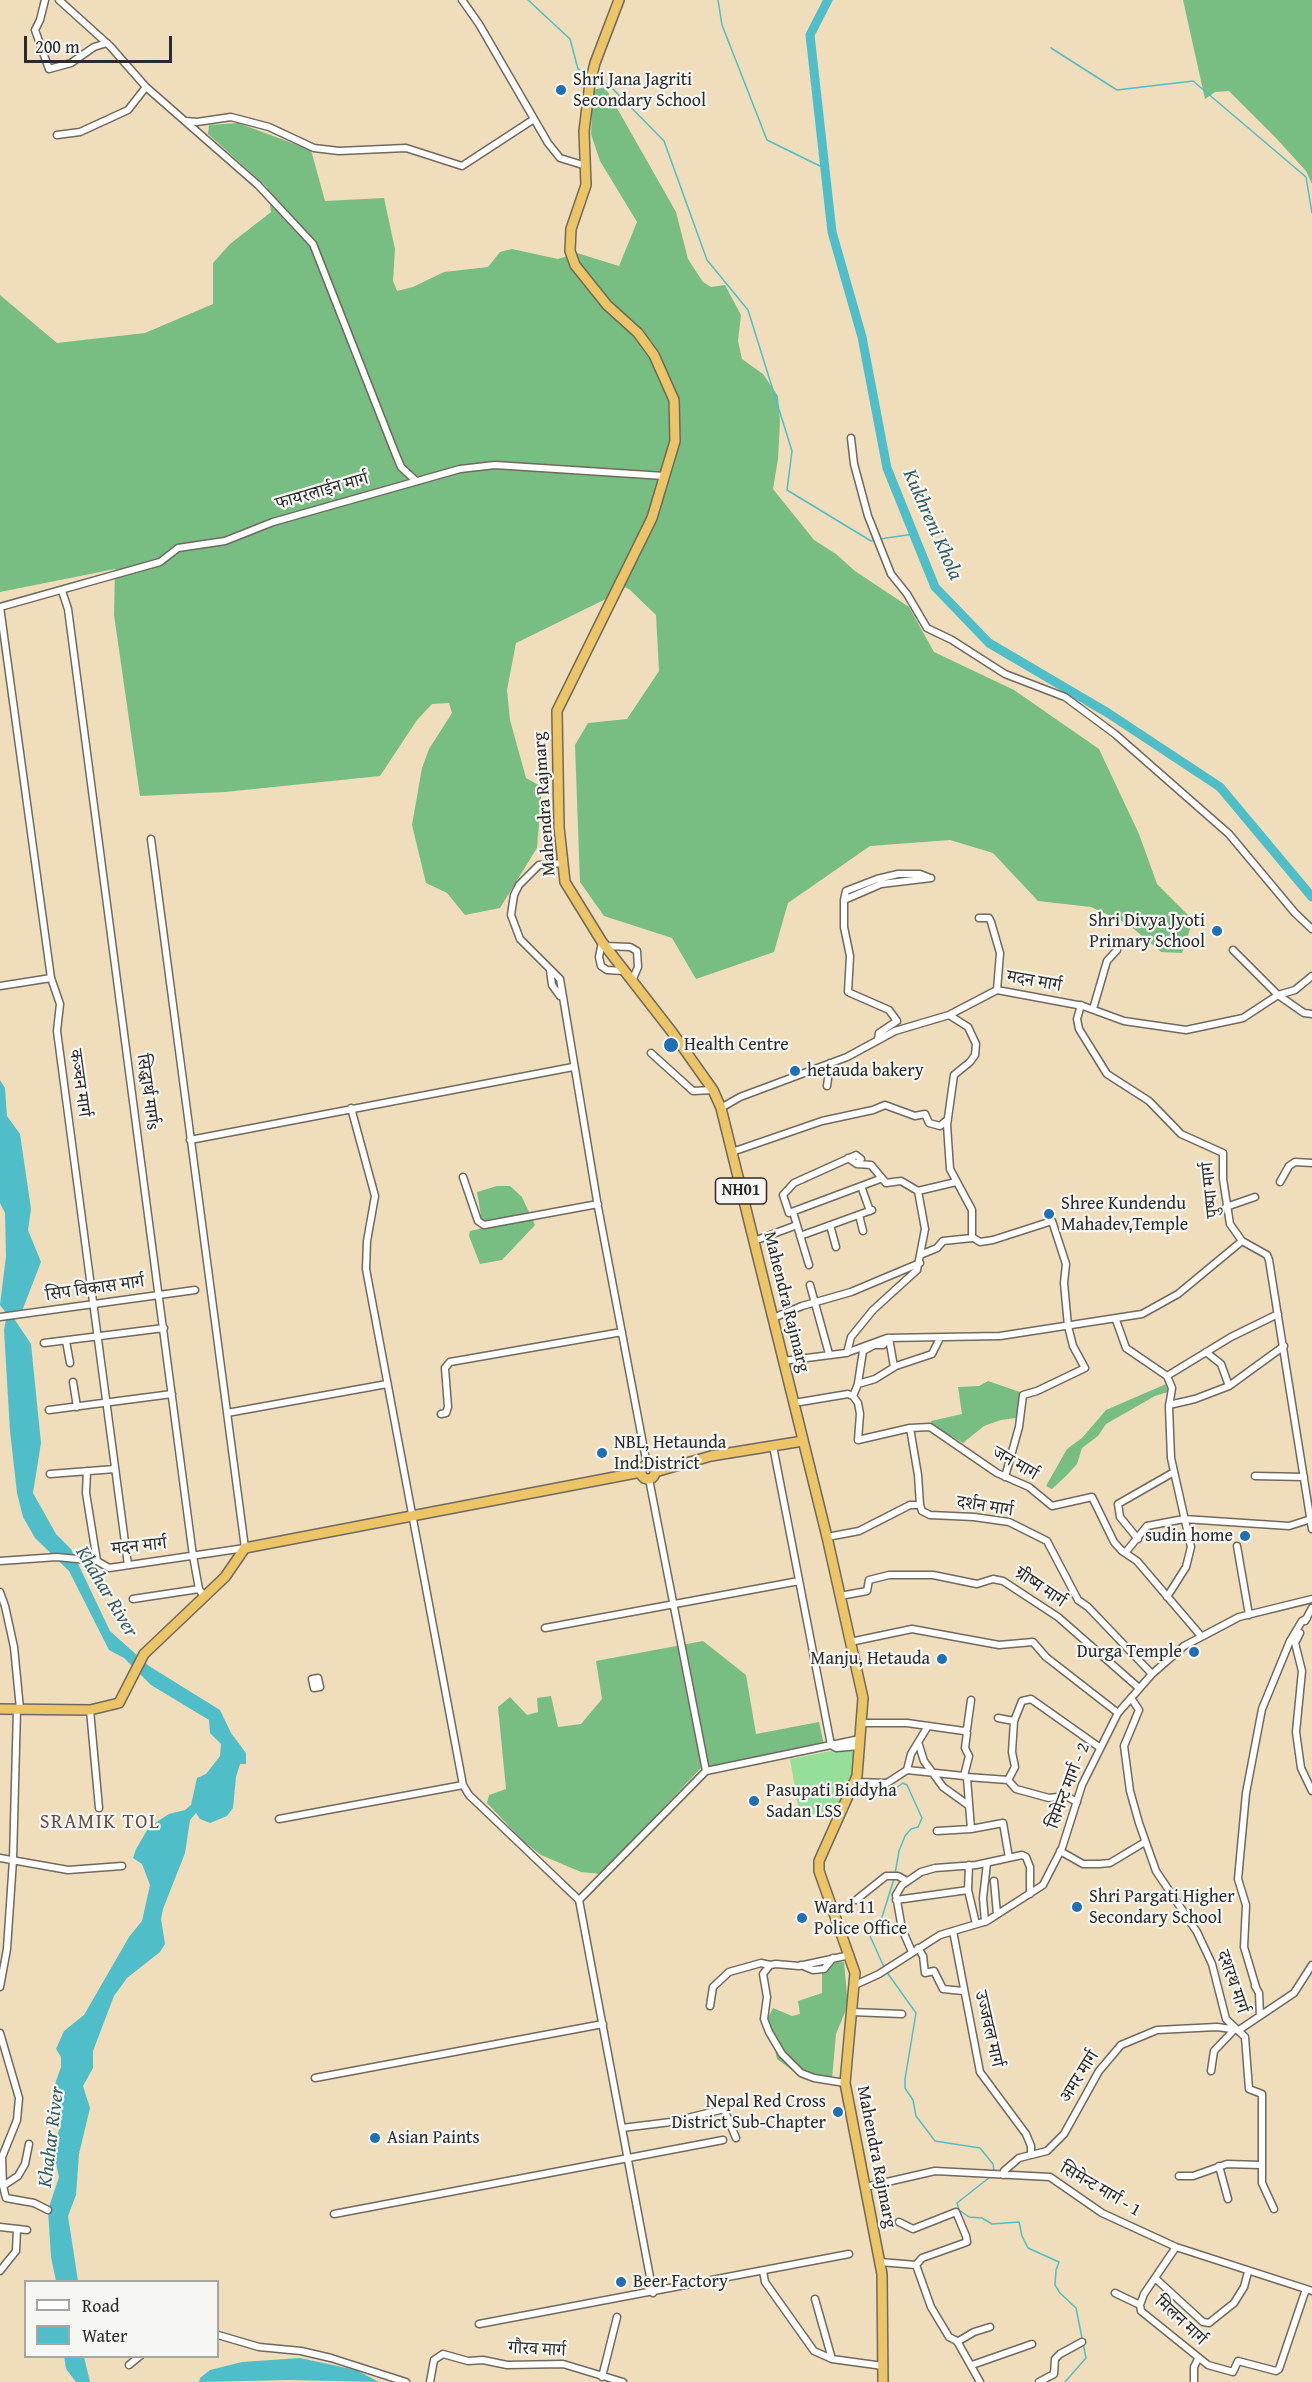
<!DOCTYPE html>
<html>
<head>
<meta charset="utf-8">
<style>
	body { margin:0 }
	#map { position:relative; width:1312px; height:2382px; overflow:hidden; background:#efddbc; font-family:"Gentium Book Plus",serif }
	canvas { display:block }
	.legend { position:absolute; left:24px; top:2280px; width:195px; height:78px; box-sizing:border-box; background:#f6f6f2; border:2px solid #a5a5a2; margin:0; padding:8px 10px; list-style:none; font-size:18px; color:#2b2b2b }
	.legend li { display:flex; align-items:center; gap:12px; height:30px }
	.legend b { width:30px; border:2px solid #a5a5a2 }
	.scale { position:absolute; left:24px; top:36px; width:148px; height:27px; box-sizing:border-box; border:3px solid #2b2b2b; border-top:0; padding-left:8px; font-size:18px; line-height:21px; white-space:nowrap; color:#2b2b2b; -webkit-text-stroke:4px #f6f6f2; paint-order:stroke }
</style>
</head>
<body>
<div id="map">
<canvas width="1312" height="2382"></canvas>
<ul class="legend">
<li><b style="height:8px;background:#fff"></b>Road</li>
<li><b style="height:16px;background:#50bec8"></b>Water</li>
</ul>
<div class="scale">200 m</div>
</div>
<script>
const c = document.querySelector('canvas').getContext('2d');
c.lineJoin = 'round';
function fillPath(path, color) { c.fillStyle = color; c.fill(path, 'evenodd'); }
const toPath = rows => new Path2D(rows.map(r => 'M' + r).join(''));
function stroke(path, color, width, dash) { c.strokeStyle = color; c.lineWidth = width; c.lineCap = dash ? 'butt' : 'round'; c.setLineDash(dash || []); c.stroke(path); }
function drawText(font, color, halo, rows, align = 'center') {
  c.font = font + ' "Gentium Book Plus","Noto Serif Devanagari",serif'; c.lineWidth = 4.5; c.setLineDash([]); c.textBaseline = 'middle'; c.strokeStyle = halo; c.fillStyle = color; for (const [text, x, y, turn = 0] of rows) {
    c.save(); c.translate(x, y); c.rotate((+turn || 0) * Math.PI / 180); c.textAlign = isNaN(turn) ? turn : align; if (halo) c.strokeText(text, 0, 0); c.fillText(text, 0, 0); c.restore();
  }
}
fillPath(toPath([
	[856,1746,852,1776,836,1810,800,1817,790,1759]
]), '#96df9b');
fillPath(toPath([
	[1183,0,1312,0,1312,184,1306,171,1275,137,1229,91,1215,92,1205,99],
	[605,87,676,212,688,259,703,282,711,287,725,285,741,315,738,341,742,359,763,374,778,396,780,421,778,459,773,489,814,540,836,554,855,571,909,607,934,652,1014,690,1099,749,1139,834,1157,884,1193,920,1182,953,1161,952,1128,924,1091,907,1038,901,993,853,950,840,870,846,788,903,774,952,696,979,672,938,604,916,580,882,575,745,588,723,627,719,659,671,656,615,629,589,615,584,606,599,516,643,507,690,510,720,526,778,542,787,537,848,500,908,465,915,447,893,426,883,412,825,422,768,429,749,452,713,449,703,432,704,417,720,380,776,225,792,140,796,114,615,115,569,0,592,0,295,57,343,145,333,213,304,213,263,230,244,271,212,267,187,208,134,209,125,238,123,311,150,325,201,384,198,395,249,393,281,397,291,413,287,444,272,488,267,500,252,512,249,558,259,577,253,619,266,637,222,600,161,591,134,593,90],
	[497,1186,510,1186,522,1197,535,1225,502,1260,480,1264,469,1236,470,1231,483,1228,477,1192],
	[988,1381,1020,1392,1016,1418,1001,1420,984,1426,963,1443,932,1425,931,1421,962,1414,958,1387,979,1386],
	[1166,1384,1168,1392,1155,1396,1106,1424,1098,1436,1082,1448,1077,1464,1066,1476,1052,1489,1046,1486,1067,1449,1082,1438,1106,1410],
	[703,1641,746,1675,756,1734,819,1722,824,1745,701,1768,601,1874,581,1872,541,1855,523,1841,487,1803,489,1795,506,1789,498,1707,510,1697,527,1715,538,1712,537,1698,551,1696,558,1727,581,1724,602,1699,596,1661],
	[844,1962,848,2005,836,2034,832,2079,792,2070,777,2059,768,2018,773,2008,792,2016,800,2014,798,2001,822,1993,822,1968,829,1963]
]), '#78be83');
fillPath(toPath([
	[0,1080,5,1088,7,1116,20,1134,31,1209,28,1230,41,1262,22,1311,14,1314,15,1320,31,1344,41,1443,33,1493,56,1534,71,1549,110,1631,149,1666,220,1710,231,1733,246,1753,246,1764,240,1764,236,1777,233,1808,227,1816,210,1823,200,1819,196,1813,190,1820,185,1853,163,1909,161,1919,165,1944,160,1952,127,1978,114,1996,93,2051,93,2068,83,2086,90,2108,79,2154,76,2195,68,2216,78,2281,56,2281,51,2257,48,2210,59,2177,53,2149,59,2130,53,2117,54,2087,61,2067,61,2057,56,2049,64,2031,84,2015,129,1937,142,1921,150,1885,142,1864,133,1858,136,1849,149,1827,169,1814,185,1810,191,1805,197,1778,206,1774,220,1756,221,1744,210,1733,209,1720,151,1685,124,1658,109,1650,69,1571,35,1538,23,1517,17,1493,10,1431,4,1330,7,1314,0,1305,6,1256,5,1213,0,1203],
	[64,2356,84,2357,90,2382,76,2382,66,2369],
	[300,2358,356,2370,379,2382,290,2380,199,2382,200,2378,210,2370,242,2362]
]), '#50bec8');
stroke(toPath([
	[528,0,570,39,578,69,589,74],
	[718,0,722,25,767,140,824,168],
	[1051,48,1117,90,1193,81,1306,177,1312,213],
	[596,78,611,87,664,141,707,260,748,310,792,451,787,490,871,541,876,540],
	[880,539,914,534],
	[895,1874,899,1851,905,1836,911,1829,918,1827,922,1818,907,1785,903,1783,896,1788],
	[884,1967,870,1936,882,1917,894,1879],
	[886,1971,916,2013,905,2079,905,2088,913,2100,916,2116,935,2141,980,2148,993,2164,994,2171],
	[990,2177,957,2203,959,2210,969,2217,982,2218,992,2224,1019,2222,1022,2236,1028,2248,1059,2262,1056,2270,1055,2285,1060,2293,1076,2308,1086,2358,1065,2382]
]), '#50bec8', 1.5);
stroke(toPath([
	[828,0,810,35,832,232,862,337,887,468,935,587,989,643,1108,713,1220,787,1312,897]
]), '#50bec8', 9);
const minor = toPath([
	[45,0,40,20,35,30,49,69,71,63,94,47,107,43],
	[59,0,110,46,146,87,258,185,313,244,394,450,401,467,416,481],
	[462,0,479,24,548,143,560,158,586,166],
	[186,121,197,122,231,117,269,127,314,148,339,151,406,148,462,166,534,119],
	[57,135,80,132,128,110,146,87],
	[851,438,854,464,868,516,891,574,907,594,927,628,952,640,1005,674,1065,697,1115,734,1229,834,1295,913,1312,929],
	[62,591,68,609,193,1556,199,1589,203,1595],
	[0,607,51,978,60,1004,57,1031,128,1565],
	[0,607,160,562,178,548,225,541,273,522,460,469,495,465,664,476],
	[563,863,539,865,519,885,514,895,511,915,520,939,560,979,598,1207,647,1465],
	[844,900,846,891,877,879,898,874,920,874,930,878],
	[979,918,989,918,991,922,1000,953,997,990],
	[602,942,599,957,601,966,607,970,624,971],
	[605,946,630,947,637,951,638,967,632,981],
	[1233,950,1278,995,1304,1013,1312,1014],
	[550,970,552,985,560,996],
	[0,986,51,978],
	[1081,1005,1077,1019,1079,1029,1107,1074,1149,1101,1181,1134,1223,1153,1223,1179,1230,1224,1242,1241,1267,1255,1269,1260,1312,1529],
	[1093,1009,1107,961,1117,950],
	[949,1015,968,1027,976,1044,975,1055,970,1062,954,1075,947,1125,950,1169,972,1210,972,1237,980,1242,993,1240,1052,1221,1066,1264,1064,1283,1068,1326,1073,1346,1085,1368,1037,1391,1023,1395,1019,1427,1005,1477],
	[878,1039,879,1033,897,1021,889,1010,848,992,850,956,844,927,844,900,881,884,931,878],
	[651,1053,693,1091,713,1090],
	[827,1086,830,1063],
	[351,1108,375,1196,367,1241,366,1269,463,1785,469,1795,579,1900],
	[721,1108,740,1097,847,1057,895,1031,949,1015,997,990,1083,1006,1124,1021,1186,1030,1243,1018,1278,995,1295,990,1312,976],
	[190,1140,573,1067],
	[732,1152,822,1121,873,1110,885,1105,915,1116,925,1114,929,1123,940,1126,947,1120],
	[848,1158,857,1164,871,1165,886,1183,901,1181,918,1191,956,1182],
	[857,1164,861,1159,856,1155,794,1183,783,1195,789,1213,880,1179],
	[463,1177,478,1221,484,1225,598,1204],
	[1280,1182,1289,1166,1295,1162,1312,1163],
	[861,1186,870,1211],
	[918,1191,925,1229,920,1255],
	[1226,1207,1255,1197],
	[793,1212,809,1265],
	[859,1215,863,1231],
	[830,1225,836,1247],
	[800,1236,872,1210],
	[754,1241,797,1225],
	[810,1285,829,1354],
	[0,1317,195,1290],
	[773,1318,802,1306,851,1292,920,1263],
	[1116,1320,1126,1348,1167,1376,1172,1388,1169,1407,1171,1458,1191,1547,1186,1567,1167,1597],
	[889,1338,894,1367],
	[66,1341,70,1363],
	[44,1343,164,1328],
	[1206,1352,1221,1364,1229,1386],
	[847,1353,851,1337,873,1310,917,1270,920,1255,937,1248,943,1241,972,1238],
	[783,1361,846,1353,887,1338,1000,1336,1142,1314,1178,1294,1242,1241],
	[1167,1376,1231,1337,1278,1314],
	[73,1382,77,1407],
	[858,1383,863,1351,874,1345,883,1345,889,1338],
	[853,1396,858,1384,875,1379,896,1366,932,1354,940,1338],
	[794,1403,848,1394,853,1396,858,1403,860,1414,858,1440,910,1428,930,1427,997,1473,1029,1487,1052,1506,1092,1497,1114,1542,1122,1551,1137,1561,1201,1636],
	[1169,1405,1195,1399,1229,1386,1284,1346],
	[49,1410,172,1394],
	[227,1413,387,1384],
	[441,1414,446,1413,448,1407,445,1368,450,1362,622,1332],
	[910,1428,918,1475,920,1505],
	[87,1471,86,1493,97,1561],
	[50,1474,115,1469],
	[1255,1476,1304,1477],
	[649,1479,706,1771],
	[827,1537,859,1531,910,1505,920,1505,922,1511,930,1515,974,1517,1009,1522,1047,1541,1078,1600,1088,1607,1152,1674],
	[1138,1539,1120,1517,1118,1504,1174,1472],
	[1237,1546,1249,1615],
	[1125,1553,1147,1526,1184,1519,1289,1526,1311,1519],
	[0,1561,57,1557,97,1561,109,1568,245,1548,151,839],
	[0,1592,5,1606,14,1647,20,1709],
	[840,1596,867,1591,869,1580,889,1575,933,1575,977,1584,993,1579,1003,1581,1058,1617,1139,1688],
	[133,1599,199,1589],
	[1305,1621,1312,1608],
	[545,1628,799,1581],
	[1300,1633,1295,1643,1302,1671,1296,1732,1301,1768,1312,1791],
	[850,1642,912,1629,999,1645,1033,1642,1046,1657,1118,1713],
	[318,1678,320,1687,314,1688,312,1679,318,1678],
	[1131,1698,1139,1710,1124,1746,1130,1791,1139,1823,1156,1871,1197,1932,1212,1964,1226,2019,1245,2037,1249,2089,1262,2094,1262,2183,1274,2209],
	[90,1710,99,1808],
	[998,1718,1014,1721,1022,1701,1031,1699,1099,1747],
	[861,1723,907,1723,964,1731,967,1729,971,1700],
	[964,1731,967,1733,965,1748,969,1756,964,1776],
	[919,1745,924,1761,943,1787,968,1805],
	[860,1746,836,1748,831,1745,860,1739],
	[907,1770,911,1754,928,1726],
	[967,1777,1008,1780,1016,1789,1049,1798,1066,1796,1077,1802],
	[1008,1780,1015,1767,1012,1752,1014,1721],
	[854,1782,887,1783,907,1770,964,1776,967,1778,971,1829],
	[279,1819,463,1785],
	[937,1831,971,1829,1003,1823,1009,1858],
	[1060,1851,1083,1864,1099,1864,1110,1863,1145,1842],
	[0,1858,68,1870,122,1866],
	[994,1881,997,1914],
	[968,1890,976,1924],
	[856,1900,886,1876,898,1876,907,1881],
	[896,1900,968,1890,969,1865],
	[985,1922,983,1898,987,1863],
	[953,1931,980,2072,1026,2134,1031,2146,1031,2154],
	[918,1948,923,1956,925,1973,934,1971,943,1989,963,1991],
	[912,1952,902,1929,896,1895,902,1885,921,1872,935,1868,976,1865,1022,1855,1026,1857,1030,1867,1030,1894],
	[801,1965,813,1970,824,1969,833,1958],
	[855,1985,879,1974,940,1935,987,1921,1043,1885,1062,1848,1082,1785,1118,1713,1152,1674,1184,1646,1239,1617,1312,1599],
	[1255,1986,1259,1993,1260,2016],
	[0,1987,7,1949,13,1860,17,1709],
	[1256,1987,1244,1947,1246,1905,1238,1879,1246,1793,1262,1709,1290,1641,1302,1621,1307,1618],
	[710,2006,713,1987,729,1972,761,1963,770,1965],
	[852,2012,902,2014],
	[0,2033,19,2098,17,2120,2,2157,3,2186,6,2198,34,2203,48,2210],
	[1211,2071,1214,2051,1234,2030],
	[315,2078,603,2024],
	[845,2083,814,2078,801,2073,782,2054,769,2032,764,2019,767,1997,763,1974,770,1965,776,1964,799,1966,850,1955],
	[622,2128,671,2122,724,2109,736,2138],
	[1219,2166,1228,2199],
	[1003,2175,1004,2171,1019,2158,1047,2151,1064,2134,1099,2071,1121,2045,1157,2030,1217,2027,1239,2030,1294,1993,1312,1965],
	[1179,2176,1193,2176,1227,2164,1260,2165],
	[3,2186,18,2176,25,2164,29,2144],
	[865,2187,935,2171,1050,2177,1102,2213,1176,2247,1312,2291],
	[334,2214,723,2140],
	[899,2222,913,2229,956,2212,966,2236,967,2242,922,2258,916,2265],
	[0,2227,27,2230],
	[1176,2247,1144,2294,1140,2305,1141,2311,1208,2365,1233,2372,1238,2361,1276,2371,1279,2369,1306,2289],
	[880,2262,916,2265,931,2307,949,2337,957,2341,980,2382],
	[0,2271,16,2251,17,2229],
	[763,2271,765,2282,814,2351,832,2359,883,2366],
	[1155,2278,1203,2322,1209,2323,1234,2303,1244,2287,1248,2272],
	[653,2293,579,1900,706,1771,831,1745,773,1446],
	[1115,2293,1140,2305],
	[815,2299,832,2359],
	[479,2324,849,2254],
	[218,2335,259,2347,301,2351,331,2358,406,2382],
	[957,2342,974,2332,990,2327],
	[129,2365,140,2356],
	[972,2365,1032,2344],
	[602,2377,617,2317],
	[430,2382,434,2360,443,2354,468,2361,483,2360,507,2365,563,2364,623,2382],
	[1039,2382,1054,2374,1055,2359,1060,2354,1082,2342],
	[1194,2382,1194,2367,1198,2359]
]);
const highway = toPath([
	[619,0,595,63,590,83,584,131,586,185,571,229,570,251,575,265,607,305,638,333,654,355,674,400,675,441,652,518,557,711,559,827,565,882,602,942,672,1032,713,1090,721,1108,827,1537,863,1698,857,1776,819,1861,819,1871,855,1973,845,2083,882,2274,883,2382],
	'641 1472a7 7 0 1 1 14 0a7 7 0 1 1-14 0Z',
	[655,1472,711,1456,803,1441],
	[0,1709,90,1710,119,1703,144,1654,225,1577,245,1548,641,1472]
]);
stroke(minor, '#70695e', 9);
stroke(highway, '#70695e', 12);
stroke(minor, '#fff', 6);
stroke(highway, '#ecc569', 9);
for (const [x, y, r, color] of [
	[561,90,6,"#1f6fb2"],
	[1217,931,6,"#1f6fb2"],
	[671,1045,8,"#1f6fb2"],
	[795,1071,6,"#1f6fb2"],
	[1049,1214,6,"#1f6fb2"],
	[602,1453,6,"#1f6fb2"],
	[1245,1536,6,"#1f6fb2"],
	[1194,1652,6,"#1f6fb2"],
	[942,1659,6,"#1f6fb2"],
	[754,1801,6,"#1f6fb2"],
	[1077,1907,6,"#1f6fb2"],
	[802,1918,6,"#1f6fb2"],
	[838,2112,6,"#1f6fb2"],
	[375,2138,6,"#1f6fb2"],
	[621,2282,6,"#1f6fb2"]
]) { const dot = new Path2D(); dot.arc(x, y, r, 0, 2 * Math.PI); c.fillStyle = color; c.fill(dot); stroke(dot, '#f6f6f2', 2); }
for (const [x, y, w] of [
	[741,1191,51]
]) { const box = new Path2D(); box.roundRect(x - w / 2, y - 13, w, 26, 4.5); c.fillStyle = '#f6f6f2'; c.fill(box); stroke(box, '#2b2b2b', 1.5); }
drawText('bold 16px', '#2b2b2b', null, [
	["NH01",741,1191]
]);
drawText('18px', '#2b2b2b', '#f6f6f2', [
	["Shri Jana Jagriti",573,80],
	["Secondary School",573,101],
	["Shri Divya Jyoti",1205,921,"right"],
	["Primary School",1205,942,"right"],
	["Health Centre",684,1045],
	["hetauda bakery",807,1071],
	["Shree Kundendu",1061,1204],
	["Mahadev,Temple",1061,1225],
	["NBL, Hetaunda",614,1443],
	["Ind.District",614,1464],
	["sudin home",1233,1536,"right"],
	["Durga Temple",1182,1652,"right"],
	["Manju, Hetauda",930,1659,"right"],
	["Pasupati Biddyha",766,1791],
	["Sadan LSS",766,1812],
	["Shri Pargati Higher",1089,1897],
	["Secondary School",1089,1918],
	["Ward 11",814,1908],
	["Police Office",814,1929],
	["Nepal Red Cross",826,2102,"right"],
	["District Sub-Chapter",826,2123,"right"],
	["Asian Paints",387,2138],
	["Beer Factory",633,2282]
], 'left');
drawText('18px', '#2b2b2b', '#f6f6f2', [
	["फायरलाईन मार्ग",322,492,-16],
	["Mahendra Rajmarg",545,804,-94],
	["मदन मार्ग",1034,982,10],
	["कञ्चन मार्ग",79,1083,82],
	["सिद्धार्थ मार्गs",147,1092,82],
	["पुष्पा मार्ग",1211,1190,-96],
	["सिप विकास मार्ग",95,1289,-8],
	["Mahendra Rajmarg",786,1302,76],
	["जन मार्ग",1015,1464,30],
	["दर्शन मार्ग",985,1507,9],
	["मदन मार्ग",139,1547,-6],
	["ग्रीष्म मार्ग",1040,1588,34],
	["सिमेन्ट मार्ग - 2",1069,1786,-69],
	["दशरथ मार्ग",1232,1982,71],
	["उज्जवल मार्ग",988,2029,77],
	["अमर मार्ग",1080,2077,-58],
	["Mahendra Rajmarg",876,2157,79],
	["सिमेन्ट मार्ग - 1",1100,2190,30],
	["मिलन मार्ग",1180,2321,43],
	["गौरव मार्ग",537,2350,3]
]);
drawText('italic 20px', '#385e62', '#f6f6f2', [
	["Kukhreni Khola",932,525,66],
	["Khahar River",106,1592,59],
	["Khahar River",52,2137,-83]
]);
c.letterSpacing = '1.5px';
drawText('20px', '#694f49', '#f6f6f2', [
	["SRAMIK TOL",100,1823]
]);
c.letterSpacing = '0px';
</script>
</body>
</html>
